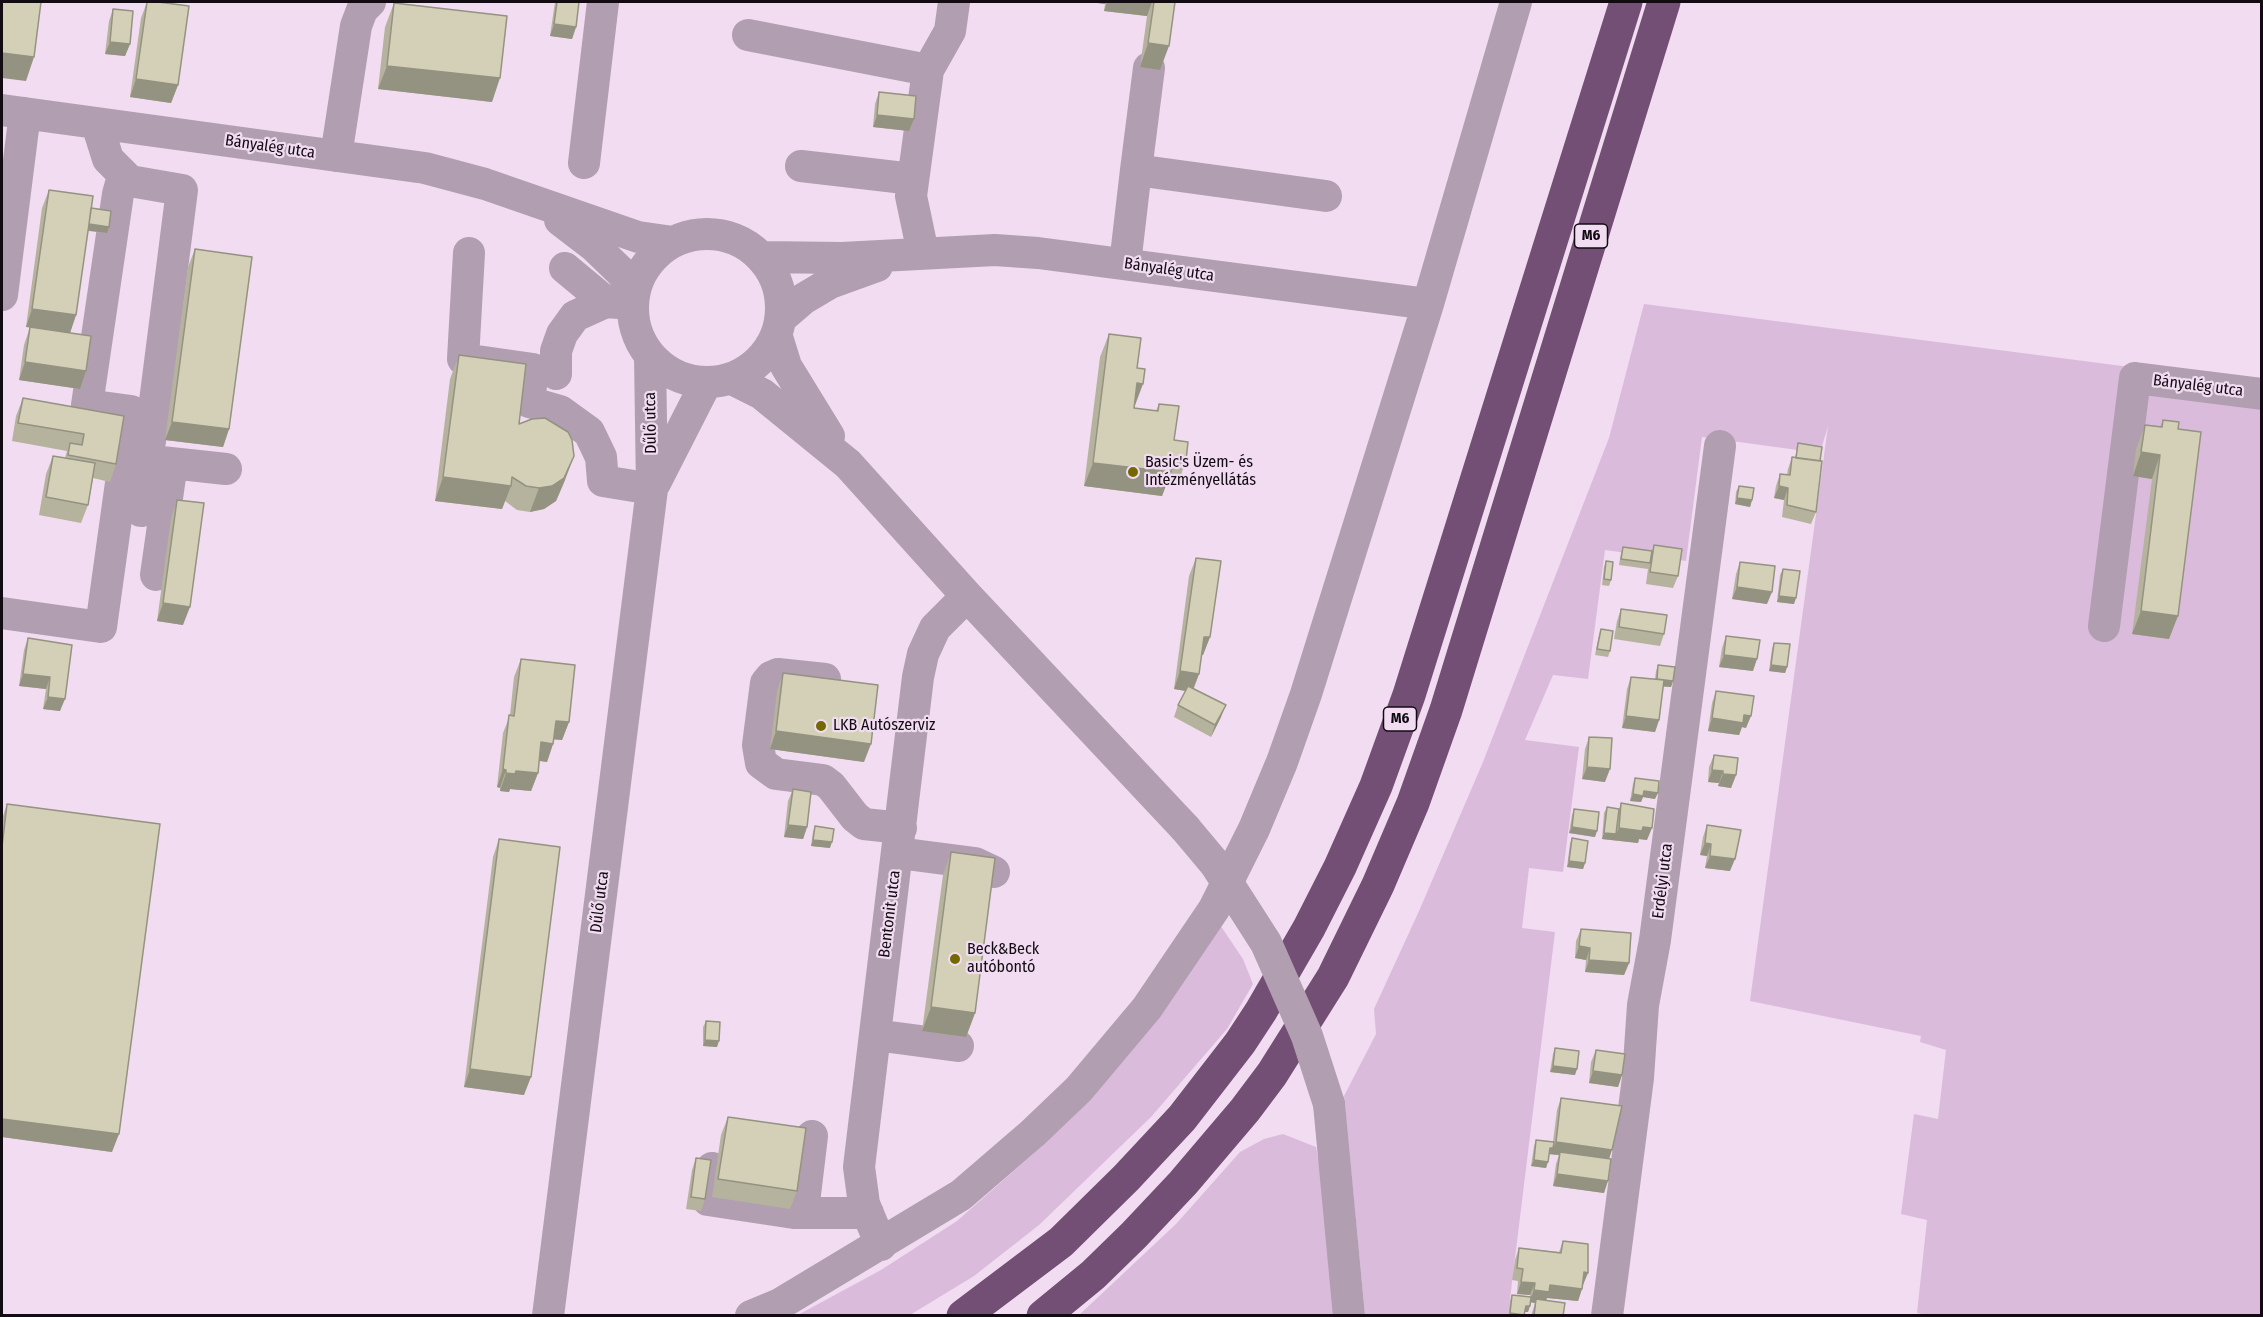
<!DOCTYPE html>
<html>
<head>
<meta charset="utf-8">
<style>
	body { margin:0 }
	#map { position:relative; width:2263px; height:1317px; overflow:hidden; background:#f1dcf1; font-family:"Fira Sans Condensed",sans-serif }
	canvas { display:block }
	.frame { position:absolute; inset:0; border:3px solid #120c12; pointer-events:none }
</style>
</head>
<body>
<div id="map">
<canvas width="2263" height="1317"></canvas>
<div class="frame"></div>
</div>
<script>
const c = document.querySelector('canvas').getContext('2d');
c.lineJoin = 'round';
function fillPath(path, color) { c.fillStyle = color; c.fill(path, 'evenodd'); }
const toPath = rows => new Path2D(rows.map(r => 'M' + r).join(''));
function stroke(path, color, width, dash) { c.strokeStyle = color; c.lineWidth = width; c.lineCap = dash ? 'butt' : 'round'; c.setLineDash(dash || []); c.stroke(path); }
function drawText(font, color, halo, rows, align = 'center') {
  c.font = font + ' "Fira Sans Condensed",sans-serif'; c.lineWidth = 4.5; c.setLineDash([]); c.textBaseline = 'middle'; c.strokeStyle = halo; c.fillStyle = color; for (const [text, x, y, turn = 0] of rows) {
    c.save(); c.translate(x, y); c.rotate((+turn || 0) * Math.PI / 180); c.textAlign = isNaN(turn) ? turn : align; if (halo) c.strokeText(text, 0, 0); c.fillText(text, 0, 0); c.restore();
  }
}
fillPath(toPath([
	[1644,304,2261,384,2261,1315,1931,1316,1917,1313,1927,1220,1901,1214,1914,1114,1938,1119,1946,1050,1920,1042,1921,1036,1750,1001,1828,426,1820,453,1702,437,1686,561,1605,550,1588,679,1553,675,1525,740,1579,747,1563,872,1529,868,1522,928,1555,932,1508,1315,1365,1315,1344,1096,1376,1034,1374,1009,1419,911,1483,762,1609,438],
	[1218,922,1243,959,1253,984,1227,1029,1151,1117,1039,1225,974,1276,910,1315,796,1316,881,1270,957,1221,1042,1146],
	[1283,1134,1316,1147,1326,1203,1337,1315,1078,1316,1176,1224,1240,1152,1264,1139]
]), '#dbbbdb');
stroke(toPath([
	[748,35,928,70],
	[2,110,425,168,485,184,638,237,673,242],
	[97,124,108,159,130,181,182,190,141,511],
	[336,156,356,26,362,10,370,2],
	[584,163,603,2],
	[801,166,913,179],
	[1136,170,1149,68],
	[560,220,594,246,622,273,634,291],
	'633 308a74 74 0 1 1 148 0a74 74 0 1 1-148 0Z',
	[469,253,463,359,533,369,529,402,560,411,589,432,601,457,603,481,652,489],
	[923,253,911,196,928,70,950,31,954,2],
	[762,257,842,258,995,250,1038,253,1428,304],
	[1125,264,1136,170,1326,196],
	[565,268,606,302],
	[2,295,25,113],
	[782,317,803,299,830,283,877,266],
	[777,337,786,366,829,436],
	[556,374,556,351,562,334,575,316,606,302,633,304],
	[732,379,762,394,848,464,967,596,1185,828],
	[152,461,226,469],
	[655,483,706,383],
	[156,575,172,463],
	[2,613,101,627,131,411,87,405,118,194,123,176],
	[2104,626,2135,378,2262,394],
	[825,679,778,674,771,677,766,683,758,745,761,763,776,774,823,780,831,786,855,817,864,824,901,828],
	[898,853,975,863,994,872],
	[875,1035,958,1046],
	[1329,1104,1349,1316],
	[712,1168,708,1200,794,1213,868,1213],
	[803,1211,812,1136],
	[881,1245,864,1204,859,1167,918,677,923,654,935,628,967,596],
	[548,1316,652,489,650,356],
	[751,1316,780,1304,961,1195,1033,1133,1079,1089,1147,1008,1214,909,1254,829,1282,762,1306,694,1428,304,1516,2],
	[1607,1316,1638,1078,1643,1005,1655,940,1720,446]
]), '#b19eb1', 32);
stroke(toPath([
	[963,1316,1061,1242,1126,1178,1182,1118,1240,1043,1261,1011,1309,928,1340,867,1376,786,1409,695,1626,2],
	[1043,1316,1093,1275,1134,1235,1183,1183,1245,1110,1272,1074,1333,977,1378,885,1413,803,1446,710,1664,2]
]), '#744f75', 33);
stroke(toPath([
	[1185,828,1216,865,1266,943,1307,1036,1329,1104]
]), '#b19eb1', 32);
fillPath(toPath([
	[147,2,178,85,171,103,130,97,141,18],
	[555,2,579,2,576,27,572,39,550,36],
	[1090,2,1175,2,1160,70,1140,67,1147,16,1104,11,1105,4],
	[394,3,492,102,378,89,385,27],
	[113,9,130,44,125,56,105,54,109,21],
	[879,92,914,119,909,131,873,127,875,104],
	[49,190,91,208,107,233,88,231,76,315,70,333,86,371,80,389,19,380,24,345,30,327,26,327,42,208],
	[195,249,229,429,223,447,165,440,188,267],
	[1109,334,1137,368,1134,408,1156,411,1159,404,1174,440,1186,460,1178,484,1167,483,1162,496,1084,486,1100,357],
	[459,355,519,424,565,480,556,501,544,509,530,512,517,510,505,501,502,509,435,501,450,379],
	[23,398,124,416,116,464,110,482,93,478,88,505,81,523,39,515,46,474,53,456,65,458,67,451,12,441,16,416],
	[2163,420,2169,639,2132,634,2152,479,2133,476,2136,449,2145,425,2160,427],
	[1798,443,1820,461,1816,512,1811,524,1782,517,1784,500,1774,498,1776,486,1780,474,1787,475,1788,469,1792,457,1795,458],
	[1739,486,1752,500,1750,507,1735,504,1736,492],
	[177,500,183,625,157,621,171,518],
	[1654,545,1678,576,1673,588,1646,584,1648,569,1619,565,1621,553,1623,547,1652,551],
	[1196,558,1210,637,1203,655,1201,655,1199,674,1194,688,1221,717,1211,737,1174,717,1178,705,1186,691,1174,689,1189,576],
	[1606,561,1611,580,1609,586,1602,585,1604,567],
	[1740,562,1767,604,1732,599,1736,574],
	[1783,569,1794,604,1777,602,1780,575],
	[1621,609,1664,634,1660,646,1614,639,1617,621],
	[1601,629,1610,651,1608,657,1595,655,1599,635],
	[1726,636,1753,671,1719,667,1722,648],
	[28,638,72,645,60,711,43,709,46,689,19,686,24,650],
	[1774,643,1787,667,1785,673,1769,671,1772,649],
	[521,659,569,722,562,740,554,739,553,744,547,762,539,761,538,773,531,791,510,789,509,792,500,791,500,788,497,787,503,733,510,715,514,677],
	[1658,665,1673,681,1671,687,1663,687,1659,720,1655,732,1622,728,1627,689,1631,677,1655,679,1656,671],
	[783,673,864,762,770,749,777,691],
	[1716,691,1746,728,1742,727,1739,735,1708,731,1712,703],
	[1589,737,1605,782,1582,779,1585,749],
	[1714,755,1736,775,1731,788,1718,786,1719,783,1708,782,1709,767],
	[1635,778,1655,799,1643,797,1641,802,1630,801,1633,784],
	[793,789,807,827,803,839,784,837,788,801],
	[1621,803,1647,840,1639,839,1638,843,1602,839,1604,813,1607,807,1619,809],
	[7,804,112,1152,2,1137,2,819],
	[1574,809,1595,837,1569,833,1572,815],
	[1707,825,1730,871,1705,868,1707,856,1700,855,1703,837],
	[815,826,830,848,811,846,813,832],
	[1572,838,1585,863,1583,869,1567,867,1570,844],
	[499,839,524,1095,464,1087,493,857],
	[951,852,975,1013,966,1037,922,1031,943,875],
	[1581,929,1629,963,1624,975,1585,972,1586,960,1575,958,1576,941],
	[706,1021,717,1047,703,1046,703,1027],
	[1555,1048,1575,1075,1550,1072,1553,1054],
	[1596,1050,1622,1075,1618,1087,1589,1083,1591,1062],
	[1561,1098,1609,1159,1604,1193,1553,1186,1556,1164,1559,1155,1549,1154,1546,1168,1531,1166,1534,1146,1536,1140,1553,1142,1557,1110],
	[728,1117,797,1191,790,1209,712,1197,721,1135],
	[696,1158,705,1199,701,1211,686,1209,692,1170],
	[1563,1241,1583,1285,1578,1301,1547,1298,1546,1300,1563,1316,1531,1316,1535,1303,1530,1302,1528,1312,1525,1312,1524,1316,1508,1316,1510,1301,1512,1295,1530,1297,1530,1295,1517,1294,1518,1281,1512,1280,1515,1260,1519,1248,1559,1252]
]), '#b5b39d');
fillPath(toPath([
	[1090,2,1106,2,1105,4],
	[1107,2,1152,2,1147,16,1104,11],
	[554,24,576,27,572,39,550,36],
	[110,42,130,44,125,56,105,54],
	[1148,43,1169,46,1160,70,1140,67],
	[2,53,34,57,26,81,2,78],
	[387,66,500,78,492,102,378,89],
	[136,79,178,85,171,103,130,97],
	[877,115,914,119,909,131,873,127],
	[86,224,109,227,107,233,84,230],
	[32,309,76,315,70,333,26,327],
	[25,362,86,371,80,389,19,380],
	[1137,383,1143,384,1134,408],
	[172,422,229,429,223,447,165,440],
	[2141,452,2160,455,2152,479,2133,476],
	[574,456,565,480,556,501,544,509,530,512,539,488],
	[1093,463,1171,472,1162,496,1084,486],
	[443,477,511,486,502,509,435,501],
	[1779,486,1788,488,1784,500,1774,498],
	[1737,498,1752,500,1750,507,1735,504],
	[1737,587,1772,592,1767,604,1732,599],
	[1779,596,1796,598,1794,604,1777,602],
	[163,603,190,607,183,625,157,621],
	[2141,611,2178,616,2169,639,2132,634],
	[1204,637,1210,637,1203,655,1197,655],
	[1724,655,1757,659,1753,671,1719,667],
	[1771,665,1787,667,1785,673,1769,671],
	[1180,671,1199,674,1192,692,1174,689],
	[23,674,50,677,46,689,19,686],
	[1657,679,1673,681,1671,687,1655,685],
	[48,697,65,699,60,711,43,709],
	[1226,705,1221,717,1211,737,1215,725],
	[1744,715,1751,716,1746,728,1742,727,1739,735,1708,731,1712,718],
	[1626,716,1659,720,1655,732,1622,728],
	[556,721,569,722,562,740,549,739],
	[776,731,871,744,864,762,770,749],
	[541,742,553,744,547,762,535,760],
	[1587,767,1610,769,1605,782,1582,779],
	[503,769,506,770,500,788,497,787],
	[1712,770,1723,771,1719,783,1708,782],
	[516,771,538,773,531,791,510,789,509,792,500,791,506,773],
	[1723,774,1736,775,1731,788,1718,786],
	[1644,791,1658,793,1655,799,1643,797,1641,802,1630,801,1633,794],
	[788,825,807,827,803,839,784,837],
	[1572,827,1597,831,1595,837,1569,833],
	[1643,827,1652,828,1647,840,1639,839,1638,843,1602,839,1604,833,1616,834,1619,828],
	[813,840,832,842,830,848,811,846],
	[1705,843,1711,844,1707,856,1700,855],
	[1710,856,1735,859,1730,871,1705,868],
	[1569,861,1585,863,1583,869,1567,867],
	[1579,946,1590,948,1586,960,1575,958],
	[1589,960,1629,963,1624,975,1585,972],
	[931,1007,975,1013,966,1037,922,1031],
	[705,1040,719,1041,717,1047,703,1046],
	[1553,1066,1577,1069,1575,1075,1550,1072],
	[470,1069,531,1077,524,1095,464,1087],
	[1593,1071,1622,1075,1618,1087,1589,1083],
	[2,1119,119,1134,112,1152,2,1137],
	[1556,1142,1612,1150,1608,1162,1560,1152,1559,1155,1548,1154,1550,1148,1553,1148],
	[1534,1160,1548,1162,1546,1168,1531,1166],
	[1557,1174,1608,1181,1604,1193,1553,1186],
	[1584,1272,1588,1273,1583,1285,1580,1285],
	[1521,1282,1535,1283,1530,1295,1517,1294],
	[1550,1285,1582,1289,1578,1301,1547,1298,1545,1304,1536,1299,1535,1303,1529,1302,1534,1290],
	[1526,1306,1530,1306,1528,1312,1523,1312],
	[1510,1313,1524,1316,1509,1316]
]), '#949280');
const building = toPath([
	[2,2,41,2,34,57,2,53,2,2],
	[147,2,158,2,189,6,178,85,136,79,147,2],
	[557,2,579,2,576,27,554,24,557,2],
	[1154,2,1175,2,1169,46,1148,43,1154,2],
	[394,3,507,16,500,78,387,66,394,3],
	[113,9,133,11,130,44,110,42,113,9],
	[879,92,916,96,914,119,877,115,879,92],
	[49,190,93,196,76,315,32,309,49,190],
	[91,208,111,211,109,227,89,224,91,208],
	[195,249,252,257,229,429,172,422,195,249],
	[30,327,91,336,86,371,25,362,30,327],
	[1109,334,1141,338,1137,368,1145,369,1143,384,1137,383,1134,408,1158,411,1159,404,1179,406,1174,440,1188,442,1186,460,1173,458,1171,472,1093,463,1109,334],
	[459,355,526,364,519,424,532,419,545,418,568,432,572,440,574,456,564,478,552,486,539,488,526,486,512,477,511,486,443,477,459,355],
	[23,398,124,416,116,464,68,455,70,443,82,445,84,434,18,423,23,398],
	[2163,420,2179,422,2178,429,2201,432,2178,616,2141,611,2160,455,2141,452,2145,425,2162,427,2163,420],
	[1798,443,1822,447,1820,461,1796,458,1798,443],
	[53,456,95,463,88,505,46,497,53,456],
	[1792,457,1822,461,1816,512,1787,505,1788,488,1779,486,1780,474,1790,475,1792,457],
	[1739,486,1754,488,1752,500,1737,498,1739,486],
	[177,500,204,503,190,607,163,603,177,500],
	[1654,545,1682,549,1678,576,1650,572,1654,545],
	[1623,547,1652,551,1650,563,1621,559,1623,547],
	[1196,558,1221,561,1210,637,1204,637,1199,674,1180,671,1196,558],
	[1606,561,1613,562,1611,580,1604,579,1606,561],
	[1740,562,1775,566,1772,592,1737,587,1740,562],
	[1783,569,1800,571,1796,598,1779,596,1783,569],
	[1621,609,1667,615,1664,634,1619,627,1621,609],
	[1601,629,1613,631,1610,651,1597,649,1601,629],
	[1726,636,1760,640,1757,659,1724,655,1726,636],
	[28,638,72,645,65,699,48,697,50,677,23,674,28,638],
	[1774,643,1790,644,1787,667,1771,665,1774,643],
	[521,659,575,665,569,722,556,721,553,744,541,742,538,773,516,771,515,774,506,773,506,770,503,769,509,715,514,716,521,659],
	[1658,665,1675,667,1673,681,1657,679,1658,665],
	[783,673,878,685,871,744,776,731,783,673],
	[1631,677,1664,680,1659,720,1626,716,1631,677],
	[1188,686,1226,705,1215,725,1178,705,1188,686],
	[1716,691,1754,696,1751,716,1744,715,1743,723,1712,718,1716,691],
	[1589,737,1612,738,1610,769,1587,767,1589,737],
	[1714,755,1738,758,1736,775,1723,774,1723,771,1712,770,1714,755],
	[1635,778,1659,781,1658,793,1644,791,1643,796,1633,794,1635,778],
	[793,789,811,792,807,827,788,825,793,789],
	[1621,803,1654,809,1652,828,1643,827,1642,831,1619,828,1621,803],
	[7,804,160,824,119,1134,2,1119,2,847,7,804],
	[1607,807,1619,809,1616,834,1604,833,1607,807],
	[1574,809,1599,812,1597,831,1572,827,1574,809],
	[1707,825,1741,830,1735,859,1710,856,1711,844,1705,843,1707,825],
	[815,826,834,829,832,842,813,840,815,826],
	[1572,838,1588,841,1585,863,1569,861,1572,838],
	[499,839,560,847,531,1077,470,1069,499,839],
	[951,852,995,858,975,1013,931,1007,951,852],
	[1581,929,1631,933,1629,963,1589,960,1590,948,1579,946,1581,929],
	[706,1021,720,1022,719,1041,705,1040,706,1021],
	[1555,1048,1579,1051,1577,1069,1553,1066,1555,1048],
	[1596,1050,1625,1054,1622,1075,1593,1071,1596,1050],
	[1561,1098,1622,1106,1612,1150,1556,1142,1561,1098],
	[728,1117,806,1128,797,1191,718,1179,728,1117],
	[1536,1140,1554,1142,1553,1148,1550,1148,1548,1162,1534,1160,1536,1140],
	[1560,1152,1611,1159,1608,1181,1557,1174,1560,1152],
	[696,1158,711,1160,705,1199,691,1197,696,1158],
	[1563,1241,1588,1244,1588,1273,1584,1272,1582,1289,1550,1285,1549,1292,1534,1290,1535,1283,1521,1282,1523,1269,1517,1268,1519,1248,1561,1253,1563,1241],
	[1512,1295,1531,1297,1530,1306,1526,1306,1524,1315,1510,1313,1512,1295],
	[1536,1299,1565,1303,1563,1316,1534,1316,1536,1299]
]);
fillPath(building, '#d3d0b7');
stroke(building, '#949280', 1.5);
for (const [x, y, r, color] of [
	[1133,472,6,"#736900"],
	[821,726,6,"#736900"],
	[955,959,6,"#736900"]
]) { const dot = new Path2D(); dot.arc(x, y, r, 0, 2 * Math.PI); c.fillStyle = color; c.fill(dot); stroke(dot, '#f1dcf1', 2); }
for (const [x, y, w] of [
	[1591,236,33],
	[1400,719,33]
]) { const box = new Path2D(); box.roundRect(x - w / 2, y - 12, w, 24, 4.5); c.fillStyle = '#f1dcf1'; c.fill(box); stroke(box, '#120c12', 1.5); }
drawText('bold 15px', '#120c12', null, [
	["M6",1591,236],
	["M6",1400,719]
]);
drawText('16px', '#120c12', '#f1dcf1', [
	["Bányalég utca",270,147,8],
	["Bányalég utca",1169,270,8],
	["Bányalég utca",2198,386,7],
	["Dűlő utca",651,423,-91],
	["Erdélyi utca",1663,881,-83],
	["Dűlő utca",600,902,-83],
	["Bentonit utca",890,914,-83]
]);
drawText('16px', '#120c12', '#f1dcf1', [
	["Basic's Üzem- és",1145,463],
	["Intézményellátás",1145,481],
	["LKB Autószerviz",833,726],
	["Beck&Beck",967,950],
	["autóbontó",967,968]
], 'left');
</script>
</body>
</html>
